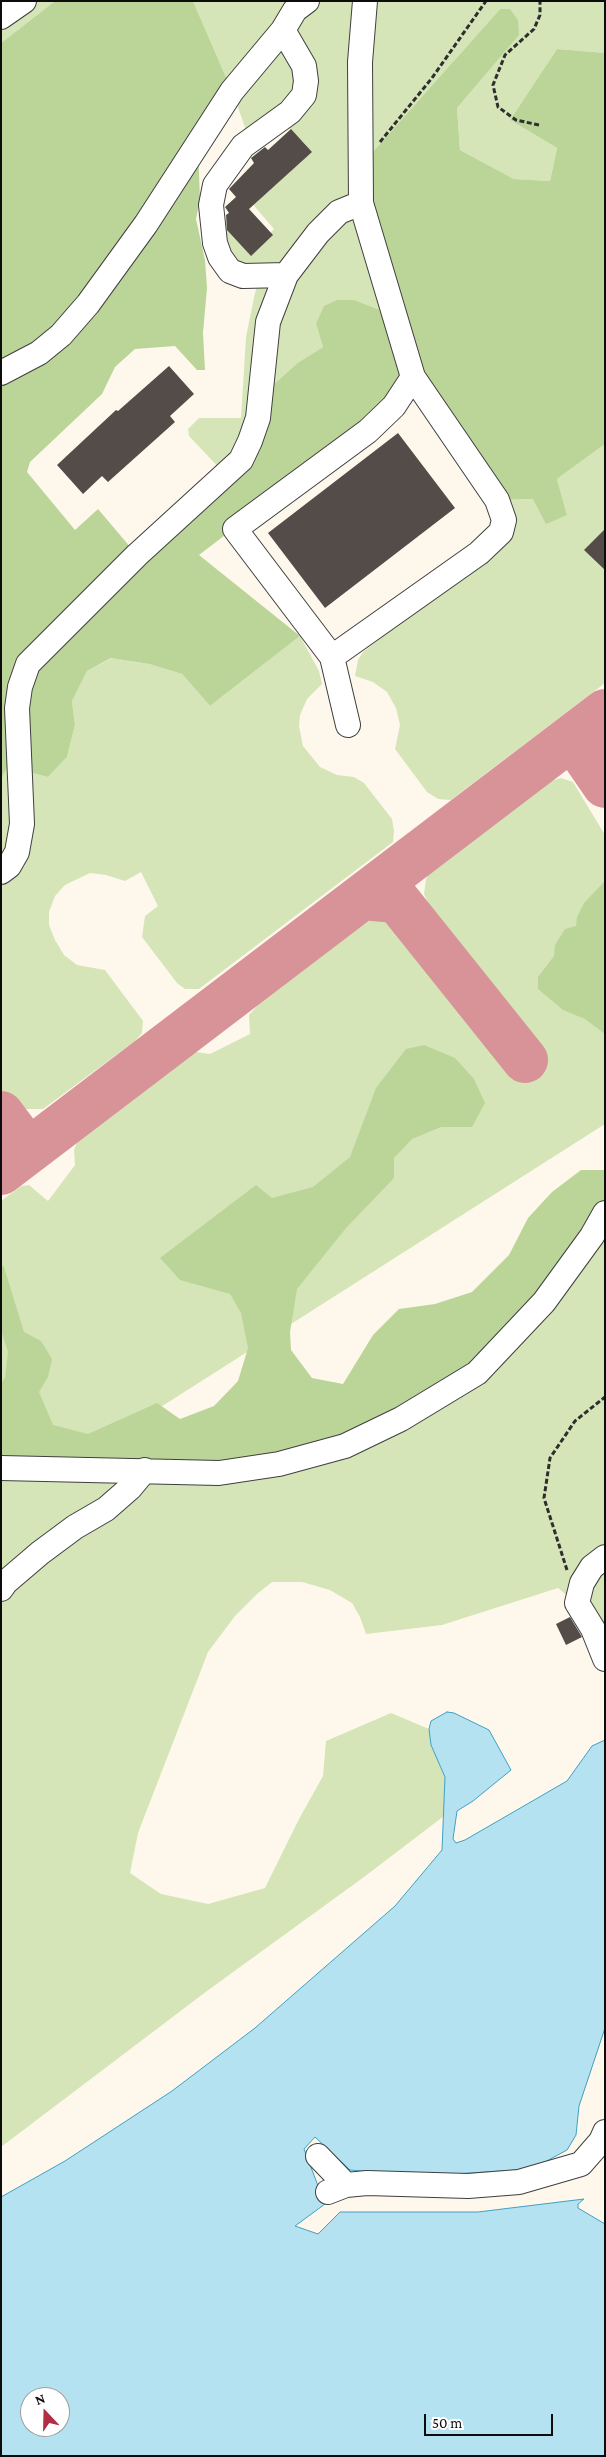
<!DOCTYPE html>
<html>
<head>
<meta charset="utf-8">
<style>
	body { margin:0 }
	#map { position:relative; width:606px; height:2457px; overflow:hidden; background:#fef8ec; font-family:"Crimson Pro",serif }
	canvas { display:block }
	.frame { position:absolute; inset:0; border:2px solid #0c0c0c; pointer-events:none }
	.north { position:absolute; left:20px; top:2387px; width:50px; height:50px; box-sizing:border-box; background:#fff; border:1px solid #9e9e9e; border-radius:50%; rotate:339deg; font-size:14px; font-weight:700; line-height:20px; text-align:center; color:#0c0c0c }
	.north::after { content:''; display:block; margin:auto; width:18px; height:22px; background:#b12e44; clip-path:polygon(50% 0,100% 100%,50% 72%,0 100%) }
	.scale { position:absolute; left:424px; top:2414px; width:129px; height:22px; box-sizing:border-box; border:2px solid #0c0c0c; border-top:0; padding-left:6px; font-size:15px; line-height:18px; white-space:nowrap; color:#0c0c0c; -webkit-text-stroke:4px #fff; paint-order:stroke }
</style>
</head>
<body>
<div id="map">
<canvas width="606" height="2457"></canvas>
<div class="frame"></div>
<div class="north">N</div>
<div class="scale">50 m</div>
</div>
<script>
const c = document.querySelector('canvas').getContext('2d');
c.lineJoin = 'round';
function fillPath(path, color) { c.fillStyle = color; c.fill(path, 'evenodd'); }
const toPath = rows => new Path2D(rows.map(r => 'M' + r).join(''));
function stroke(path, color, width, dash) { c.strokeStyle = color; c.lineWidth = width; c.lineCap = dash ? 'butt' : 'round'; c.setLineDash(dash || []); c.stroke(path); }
fillPath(toPath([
	[1,1,55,1,1,43],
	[193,1,605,1,605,53,557,49,510,120,557,148,550,181,514,179,460,150,457,108,518,35,500,9,454,61,393,315,316,324,323,347,299,362,225,474,189,436,188,429,199,418,241,418,246,337,255,293,260,277,230,271,223,219,251,253,274,229,250,201,306,145,280,119,250,141,232,91],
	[605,444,605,683,451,800,438,799,427,792,395,749,400,725,396,708,387,692,373,682,355,676,358,660,363,652,500,545,497,500,533,499,567,515,557,479],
	[300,636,319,671,322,684,307,699,300,715,299,726,303,746,320,767,337,775,354,777,364,783,392,819,394,831,393,842,199,989,185,989,177,983,142,937,145,916,158,906,141,872,125,881,106,875,90,873,65,885,55,896,49,912,49,925,55,940,64,955,77,965,105,970,143,1021,142,1033,135,1041,43,1109,19,1109,6,1103,1,1097,1,778,8,767,48,777,67,757,75,725,72,701,87,671,112,658,149,664,182,674,210,706],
	[561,778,573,782,605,835,605,1124,65,1468,219,1473,605,1213,605,1659,586,1611,558,1588,442,1625,366,1634,360,1617,352,1603,330,1590,302,1582,272,1582,257,1594,235,1616,208,1652,138,1833,130,1873,161,1894,208,1904,265,1888,299,1819,323,1776,326,1741,391,1713,429,1729,431,1745,445,1777,444,1816,364,1877,207,1991,1,2147,1,1201,21,1186,29,1185,48,1201,75,1165,74,1150,78,1140,189,1055,196,1052,210,1054,250,1034,249,1015,258,1005,368,921,378,917,389,919,396,925,501,1059,424,894,426,879,431,870,550,781]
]), '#d5e5b8');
fillPath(toPath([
	[55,1,193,1,232,91,198,147,200,199,196,219,205,260,207,288,203,333,205,370,197,370,175,346,135,349,115,367,102,394,30,462,27,472,75,530,98,509,137,555,241,460,270,388,299,362,323,347,316,324,324,306,337,300,354,300,392,315,359,168,500,9,510,9,518,20,519,35,457,108,460,150,514,179,550,181,557,148,510,120,557,49,605,53,605,444,557,479,567,515,546,524,533,499,497,500,413,377,394,406,199,555,300,636,210,706,182,674,149,664,111,658,87,671,72,701,75,725,67,757,48,777,8,767,1,778,1,43],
	[604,882,605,883,605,1034,585,1019,563,1010,538,989,538,977,554,956,555,945,565,929,576,926,577,917,584,903],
	[424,1045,455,1058,474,1079,485,1103,472,1127,441,1127,412,1139,394,1158,394,1178,346,1228,297,1289,290,1332,291,1350,312,1378,343,1384,373,1335,399,1309,435,1304,472,1292,509,1255,528,1218,552,1192,581,1170,605,1170,605,1213,477,1373,279,1464,1,1468,1,1383,5,1378,8,1352,1,1330,1,1265,4,1267,24,1332,41,1341,52,1359,48,1377,39,1392,53,1425,88,1434,157,1403,180,1419,214,1406,238,1381,248,1348,241,1313,230,1294,180,1280,160,1258,256,1185,272,1198,313,1187,350,1157,376,1088,406,1049]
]), '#bbd599');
const water = toPath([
	[447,1712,454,1713,489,1730,511,1770,473,1801,457,1811,453,1839,456,1843,465,1840,567,1781,592,1746,605,1740,605,2028,579,2106,576,2135,567,2150,532,2169,423,2176,350,2170,315,2137,304,2149,325,2204,295,2226,318,2234,340,2212,478,2212,584,2199,578,2204,578,2208,605,2224,605,2456,1,2456,1,2197,65,2161,172,2091,255,2028,395,1906,442,1850,445,1777,431,1745,429,1729,431,1721,447,1712],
	[30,2397,60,2397,60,2427,30,2427,30,2397]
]);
fillPath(water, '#b4e2f1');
stroke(water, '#419fc3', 1);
stroke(toPath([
	[582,741,581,750,605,785],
	[373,898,397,900,525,1060],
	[1,1114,19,1138,19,1148],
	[1,1172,605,712]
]), '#d89398', 46);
fillPath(toPath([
	[291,129,312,152,249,209,273,235,251,256,227,230,226,215,229,213,225,207,236,197,229,189,254,163,251,158,265,147,268,150],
	[169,366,194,394,170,416,175,422,108,482,102,476,83,494,57,465,116,410,118,411],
	[398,433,455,508,325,608,268,533],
	[605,529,605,570,584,550],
	[570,1617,582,1637,566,1645,556,1624]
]), '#544c49');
const minor = toPath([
	[1,17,24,1],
	[283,30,304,66,306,81,304,95,290,112,243,146,215,185,211,205,215,243,220,257,230,271,243,276,286,275],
	[1,373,39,353,61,335,88,304,146,224,232,91,283,30,295,10,307,1],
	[332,657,235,529,368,431,394,406,413,377],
	[348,725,332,657,479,553,501,532,504,520,497,500,413,377,361,203,360,62,365,1],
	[1,872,9,866,17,852,22,824,17,708,20,687,28,664,137,555,241,460,250,441,258,418,268,322,286,275,318,233,339,212,361,203],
	[1,1468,219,1473,279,1464,345,1446,401,1419,477,1373,544,1302,592,1236,605,1213],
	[605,1557,592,1567,582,1583,577,1603,593,1629,605,1659],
	[1,1589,6,1582,40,1553,75,1527,106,1509,130,1488,145,1470],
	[318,2156,346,2185],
	[328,2192,346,2185,367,2183,468,2186,519,2182,581,2164,601,2141,605,2132]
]);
stroke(minor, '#3f3f3f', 26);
stroke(toPath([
	[539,125,516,120,498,107,493,85,505,55,534,29,540,15,540,1],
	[380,142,432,78,486,1],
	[567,1570,544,1498,550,1458,575,1421,605,1397]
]), '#2e2e2e', 3, [5, 2.5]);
stroke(minor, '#fff', 24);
</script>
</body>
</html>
